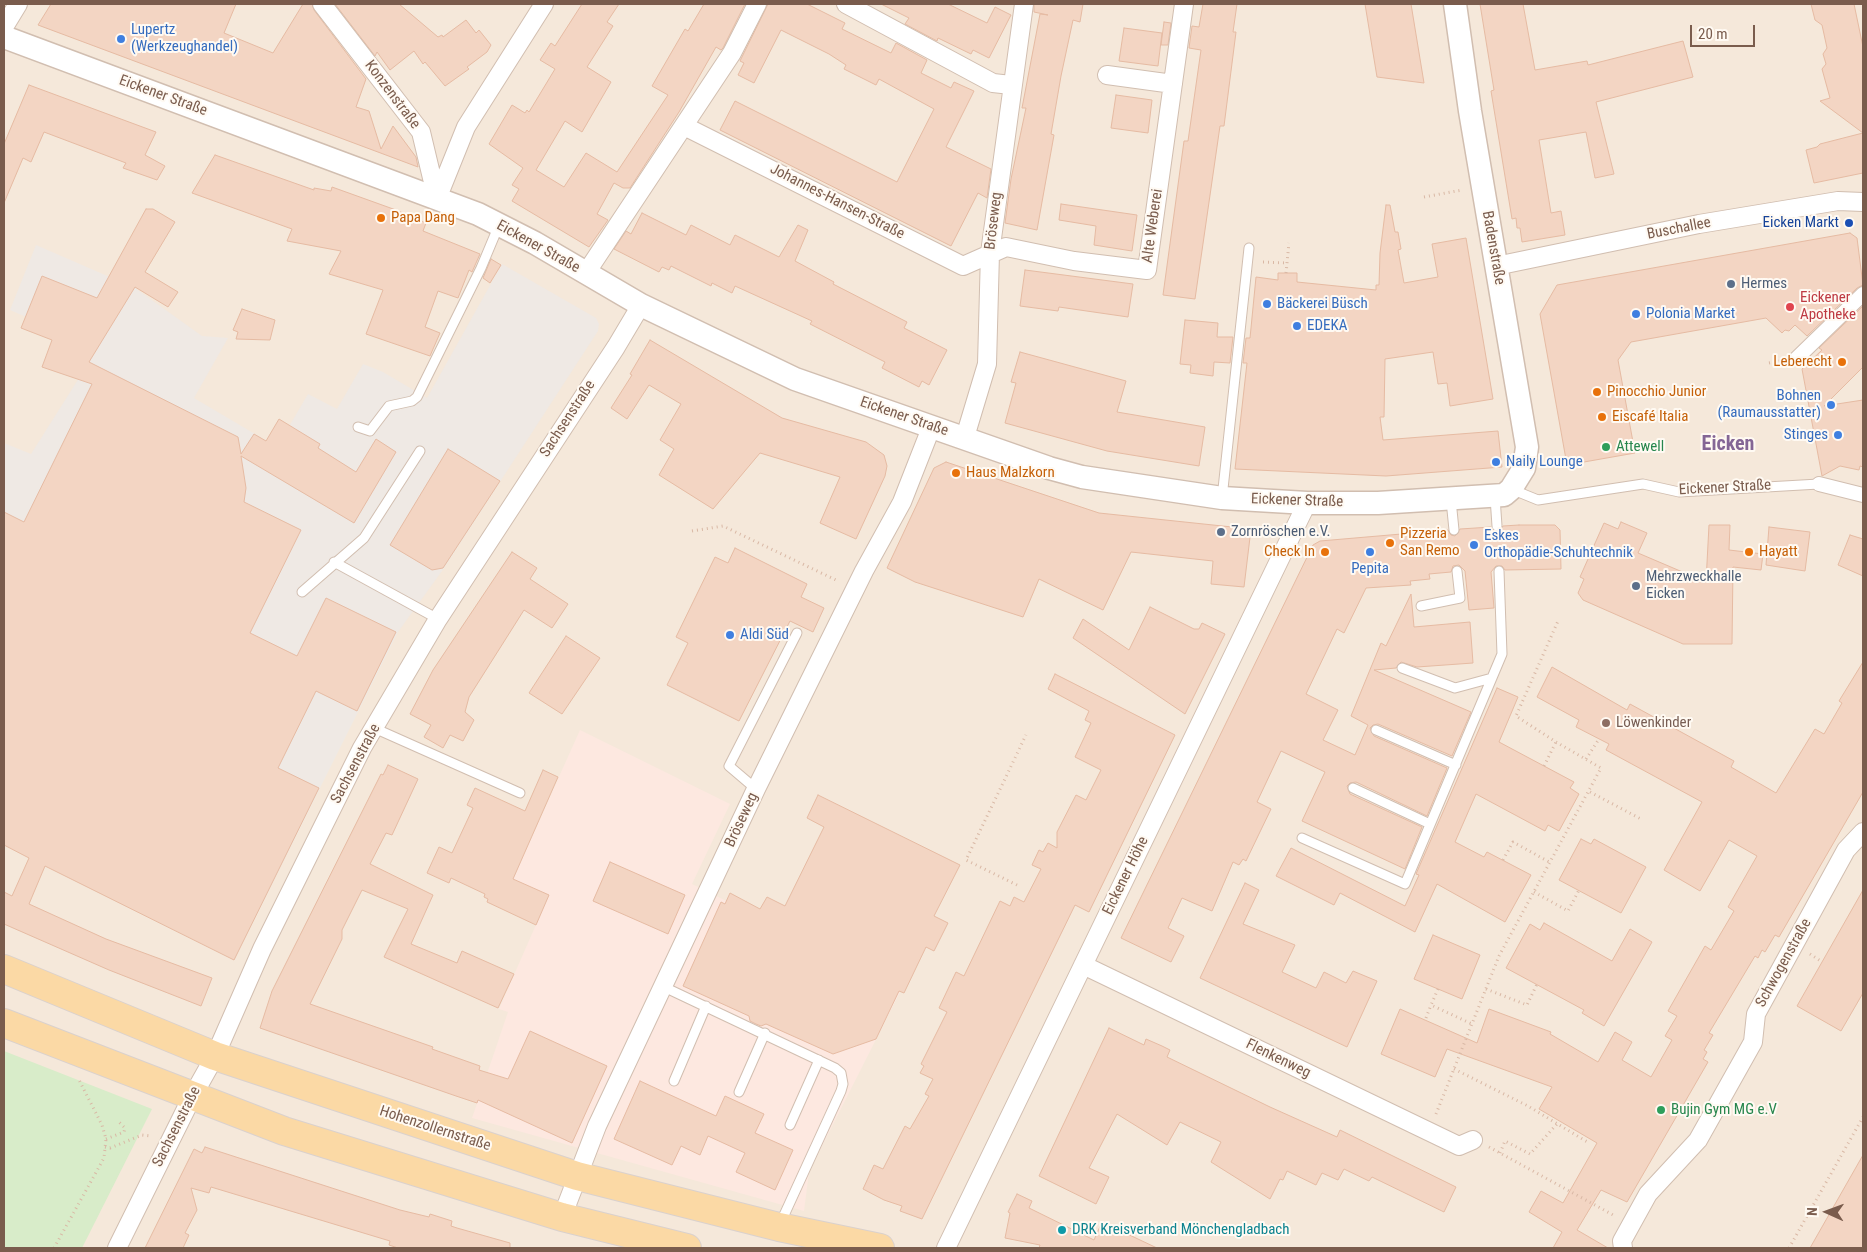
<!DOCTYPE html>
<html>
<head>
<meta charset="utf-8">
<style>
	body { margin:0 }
	#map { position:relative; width:1867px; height:1252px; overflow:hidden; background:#fdf6ec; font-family:"Roboto Condensed",sans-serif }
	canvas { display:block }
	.frame { position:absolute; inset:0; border:5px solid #7a5c4d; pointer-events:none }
	.north { position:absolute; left:1802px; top:1187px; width:50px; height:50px; -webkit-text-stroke:4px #fffaf3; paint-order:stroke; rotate:272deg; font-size:14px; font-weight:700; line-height:20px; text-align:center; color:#7a5c4d }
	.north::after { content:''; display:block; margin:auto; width:18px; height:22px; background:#7a5c4d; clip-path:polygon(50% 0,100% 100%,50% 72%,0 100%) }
	.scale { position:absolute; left:1690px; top:25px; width:65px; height:22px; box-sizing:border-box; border:2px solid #7a5c4d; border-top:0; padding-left:6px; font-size:15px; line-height:18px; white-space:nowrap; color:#7a5c4d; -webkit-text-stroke:4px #fffaf3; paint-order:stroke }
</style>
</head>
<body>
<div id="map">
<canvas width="1867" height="1252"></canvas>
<div class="frame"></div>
<div class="north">N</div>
<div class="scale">20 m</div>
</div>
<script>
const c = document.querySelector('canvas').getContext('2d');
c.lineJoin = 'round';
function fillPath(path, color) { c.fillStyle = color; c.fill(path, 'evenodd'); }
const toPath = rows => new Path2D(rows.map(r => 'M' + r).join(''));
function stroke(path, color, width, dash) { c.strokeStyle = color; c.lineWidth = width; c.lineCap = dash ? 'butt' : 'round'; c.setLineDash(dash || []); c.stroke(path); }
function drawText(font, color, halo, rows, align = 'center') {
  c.font = font + ' "Roboto Condensed",sans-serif'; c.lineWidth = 4; c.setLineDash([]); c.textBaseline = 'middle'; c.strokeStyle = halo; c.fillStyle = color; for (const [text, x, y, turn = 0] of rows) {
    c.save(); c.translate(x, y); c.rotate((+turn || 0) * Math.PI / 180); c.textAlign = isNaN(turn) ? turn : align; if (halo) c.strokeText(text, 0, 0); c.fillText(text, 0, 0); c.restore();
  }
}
fillPath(toPath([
	[4,4,1863,4,1863,1248,4,1248]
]), '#f5e8da');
fillPath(toPath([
	[580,730,730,804,692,884,902,988,809,1172,804,1211,472,1118,508,1012,499,1009,549,895,513,879]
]), '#fde8e0');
fillPath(toPath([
	[36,245,135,288,202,336,228,338,194,398,277,447,308,394,337,409,363,364,383,372,427,398,502,264,596,318,599,324,598,331,442,571,398,632,234,960,4,845,4,443,31,454,98,348,10,310]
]), '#efe9e4');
fillPath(toPath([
	[4,1051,152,1109,82,1248,4,1248]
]), '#d8ecc9');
const building = toPath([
	[51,4,236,4,224,33,273,53,303,4,312,4,314,10,366,79,356,107,369,111,381,149,393,126,416,157,418,167,38,25,51,4],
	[335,4,399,4,438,37,442,35,443,37,466,20,476,33,479,30,491,45,487,52,467,67,469,69,445,86,425,62,423,64,414,51,390,70,377,52,375,56,335,4],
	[582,4,619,4,607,22,613,26,587,67,611,82,582,132,565,121,536,170,564,187,586,153,617,172,668,95,652,86,685,29,688,31,704,4,745,4,723,48,721,50,716,47,679,112,630,188,623,188,614,183,597,214,608,220,589,247,512,201,519,189,512,185,523,168,489,144,512,105,525,113,527,110,529,112,555,69,540,60,551,43,555,46,582,4],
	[768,4,807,4,845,23,842,29,891,53,896,43,927,60,921,73,951,88,954,82,974,91,946,147,991,169,987,198,978,193,951,246,720,130,735,101,897,182,934,109,879,79,876,85,844,69,846,65,829,54,781,30,754,83,738,75,744,63,740,61,768,4],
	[881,4,948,4,987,23,995,7,1011,15,989,58,973,50,971,54,938,38,937,41,905,24,909,18,881,4],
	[1034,4,1083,4,1080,22,1073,20,1061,76,1051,134,1054,135,1037,230,1005,223,1011,179,1026,108,1022,108,1040,14,1048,15,1034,12,1034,4],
	[1203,4,1237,4,1233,32,1236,32,1224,126,1220,126,1195,299,1163,295,1184,141,1188,141,1201,50,1189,48,1192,26,1199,27,1203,4],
	[1365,4,1411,4,1424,83,1377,77,1365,4],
	[1480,4,1523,4,1535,70,1587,61,1588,65,1683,41,1693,77,1596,102,1614,174,1595,178,1586,132,1539,140,1551,213,1561,211,1565,235,1522,242,1520,228,1517,228,1516,218,1512,219,1491,91,1494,90,1480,4],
	[1811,4,1854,4,1863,47,1863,133,1820,101,1830,98,1822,69,1826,64,1823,54,1827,48,1822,25,1815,20,1811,4],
	[1164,22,1171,23,1168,45,1161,45,1164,22],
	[1124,28,1162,33,1158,66,1119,61,1124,28],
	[29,85,156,132,145,155,165,166,157,180,123,168,126,163,44,132,31,162,23,158,4,203,4,144,29,85],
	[1116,95,1152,100,1148,133,1111,128,1116,95],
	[1863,133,1863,173,1814,183,1806,150,1817,147,1820,144,1863,133],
	[215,155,314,190,314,188,331,191,332,187,396,210,426,223,423,231,480,254,472,272,469,270,458,298,438,291,425,327,440,333,430,356,366,334,383,290,329,274,341,251,287,241,292,229,192,193,215,155],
	[1061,204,1137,215,1132,251,1094,245,1096,226,1059,220,1061,204],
	[1386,205,1390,205,1395,232,1398,232,1401,249,1398,250,1404,283,1438,277,1432,244,1466,238,1493,399,1450,406,1447,383,1438,384,1433,352,1385,359,1384,417,1380,417,1383,440,1498,431,1502,467,1386,476,1235,469,1247,363,1243,363,1246,338,1250,338,1256,277,1278,280,1278,273,1297,273,1297,282,1376,290,1376,285,1379,285,1380,253,1386,205],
	[146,209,153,209,175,222,145,272,178,292,168,307,135,287,89,362,238,437,241,454,254,434,266,441,279,419,320,444,318,448,356,472,376,439,396,452,354,523,241,456,246,488,244,502,301,530,250,633,297,656,326,598,396,632,357,711,316,691,278,768,319,788,234,960,45,866,29,904,106,939,212,978,201,1006,109,970,4,924,4,892,12,896,29,858,4,845,4,512,24,522,92,384,42,367,52,340,21,328,42,276,97,298,146,209],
	[642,213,686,235,691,225,730,245,735,235,779,257,798,225,808,230,795,261,834,282,833,284,907,322,904,328,947,350,929,385,922,381,919,387,882,368,885,362,810,324,812,321,735,286,732,293,712,283,711,286,671,266,669,270,662,267,659,272,614,249,626,231,631,234,642,213],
	[1850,233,1857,238,1863,285,1857,288,1807,336,1795,325,1789,331,1785,330,1782,333,1766,318,1631,342,1618,360,1635,453,1567,465,1540,314,1557,285,1850,233],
	[491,259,501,265,490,283,483,278,491,259],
	[1025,270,1133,284,1128,317,1059,307,1058,311,1020,306,1025,270],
	[1863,306,1863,367,1824,406,1863,400,1863,467,1860,466,1859,470,1840,466,1822,476,1802,369,1822,350,1819,348,1863,306],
	[242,309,275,320,270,340,236,339,238,332,233,330,242,309],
	[1185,320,1218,323,1217,337,1233,337,1230,363,1214,362,1213,376,1190,373,1191,365,1180,364,1185,320],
	[650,340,782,418,866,442,884,455,887,466,885,476,856,539,820,523,840,477,760,453,713,509,659,475,674,449,660,440,681,404,649,385,627,419,611,408,632,375,630,374,650,340],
	[1020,352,1126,381,1117,412,1205,427,1199,466,1107,451,1005,423,1016,383,1011,382,1020,352],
	[448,449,500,481,443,568,432,570,390,545,448,449],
	[946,462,1099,513,1251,529,1244,587,1211,584,1213,561,1131,552,1103,610,1039,579,1023,617,915,582,887,568,934,468,946,462],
	[1621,522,1647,533,1638,553,1706,582,1709,525,1730,525,1729,550,1763,554,1761,570,1733,567,1732,644,1683,644,1583,600,1578,593,1584,579,1580,577,1604,523,1618,529,1621,522],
	[1519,525,1555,525,1560,530,1561,569,1505,570,1502,566,1496,566,1491,572,1494,608,1469,610,1465,571,1459,565,1453,566,1451,572,1429,574,1430,579,1410,581,1411,585,1366,588,1344,633,1337,629,1306,694,1338,710,1323,740,1355,755,1368,725,1351,716,1381,643,1386,646,1411,594,1414,627,1470,622,1473,663,1417,667,1401,662,1396,668,1374,670,1471,712,1452,756,1378,724,1373,725,1370,728,1374,736,1447,768,1427,816,1356,782,1350,783,1347,786,1350,794,1422,827,1405,869,1302,821,1325,772,1281,751,1257,802,1271,809,1246,861,1243,859,1239,865,1233,862,1212,911,1182,898,1168,928,1184,936,1171,962,1121,938,1313,545,1320,541,1448,530,1451,535,1455,536,1460,529,1491,527,1494,531,1498,532,1503,526,1519,525],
	[1769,527,1810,532,1805,571,1766,565,1769,527],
	[1850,535,1863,539,1863,576,1838,565,1850,535],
	[735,548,807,584,801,597,824,608,813,632,790,621,739,721,667,685,688,643,676,637,715,557,728,563,735,548],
	[512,552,537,568,530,579,568,604,552,628,524,610,469,697,465,712,474,720,463,741,450,735,443,748,424,737,431,725,410,714,433,670,512,552],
	[1150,607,1194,629,1199,629,1202,623,1225,634,1185,714,1073,638,1083,619,1129,650,1150,607],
	[566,636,600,658,562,714,529,693,566,636],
	[1863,662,1863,792,1779,937,1775,935,1765,952,1762,950,1758,958,1755,956,1709,1033,1713,1035,1704,1050,1707,1052,1703,1059,1708,1062,1627,1202,1601,1190,1577,1230,1608,1248,1553,1248,1562,1232,1529,1212,1541,1191,1563,1203,1597,1143,1539,1109,1552,1087,1447,1049,1435,1077,1381,1054,1400,1009,1477,1043,1489,1009,1551,1032,1550,1034,1598,1062,1615,1032,1632,1042,1622,1060,1651,1077,1672,1040,1665,1036,1677,1016,1668,1011,1705,946,1711,950,1734,911,1728,907,1757,856,1729,840,1700,891,1664,870,1702,802,1606,750,1609,744,1576,727,1579,720,1537,697,1552,667,1627,710,1630,704,1734,761,1731,767,1776,793,1815,729,1824,734,1842,703,1839,701,1863,662],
	[1055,674,1175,735,1089,912,1075,905,922,1219,900,1211,902,1206,884,1200,863,1189,874,1165,883,1169,905,1126,910,1129,929,1096,925,1094,933,1079,920,1073,924,1066,921,1064,947,1012,939,1008,956,972,964,976,1000,901,1010,906,1014,897,1024,902,1041,869,1032,865,1039,850,1043,852,1048,843,1057,848,1057,832,1076,795,1086,800,1101,770,1075,757,1091,723,1085,720,1089,711,1048,689,1055,674],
	[1497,688,1518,697,1499,742,1574,782,1570,788,1579,794,1559,831,1548,825,1545,831,1476,794,1455,842,1484,857,1487,852,1531,875,1505,922,1437,884,1415,932,1340,893,1334,905,1276,876,1291,848,1405,906,1419,875,1416,874,1497,688],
	[388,765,418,779,392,835,386,833,370,864,433,895,411,944,457,963,462,951,514,974,498,1008,384,957,408,909,362,890,342,930,342,939,310,1004,433,1047,432,1049,480,1066,479,1070,508,1079,530,1031,607,1066,572,1143,478,1100,477,1103,456,1096,260,1028,272,991,381,774,383,775,388,765],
	[543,770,558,777,513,879,549,895,536,925,487,902,488,899,484,897,485,894,451,878,449,883,427,873,439,847,452,853,473,808,467,805,475,788,525,811,543,770],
	[818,795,960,865,934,916,948,923,934,951,926,947,904,993,899,991,876,1039,833,1054,766,1024,761,1026,756,1024,750,1021,749,1016,683,986,721,902,725,904,730,893,760,909,767,897,785,906,824,827,807,818,818,795],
	[1581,839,1591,844,1594,839,1646,867,1621,913,1559,880,1581,839],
	[610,862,685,895,668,934,593,901,610,862],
	[1245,883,1259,890,1243,924,1295,945,1282,972,1316,988,1324,972,1346,983,1353,971,1377,981,1347,1047,1200,978,1245,883],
	[1863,890,1863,993,1841,1031,1797,1006,1863,890],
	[1544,923,1612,961,1630,929,1652,942,1604,1026,1582,1013,1584,1010,1506,968,1530,924,1540,930,1544,923],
	[1433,935,1480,955,1462,999,1414,979,1433,935],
	[1109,1028,1144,1045,1146,1039,1162,1046,1170,1050,1167,1057,1270,1107,1337,1137,1340,1130,1456,1187,1444,1212,1372,1177,1369,1181,1344,1169,1338,1180,1322,1173,1316,1185,1287,1171,1283,1180,1280,1179,1270,1199,1211,1162,1221,1142,1180,1122,1167,1145,1117,1114,1089,1168,1109,1177,1096,1204,1039,1176,1109,1028],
	[640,1081,716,1116,725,1096,764,1114,755,1133,793,1150,775,1190,736,1172,745,1153,708,1136,700,1155,681,1146,672,1165,614,1139,640,1081],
	[205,1147,400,1210,429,1217,430,1214,452,1221,451,1226,457,1228,510,1243,510,1248,398,1248,389,1245,390,1241,211,1187,209,1193,191,1188,197,1210,185,1233,189,1235,183,1248,145,1248,194,1149,202,1153,205,1147],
	[1863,1155,1863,1248,1810,1248,1863,1155],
	[1017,1194,1032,1201,1029,1208,1094,1240,1102,1222,1157,1248,1039,1248,1040,1245,1005,1238,1010,1213,1008,1212,1017,1194]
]);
fillPath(building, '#f3d5c3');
stroke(building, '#e6bba3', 1);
const service = toPath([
	[358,427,370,431,389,406,412,401,417,397,481,268,499,225],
	[1511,489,1538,500,1643,484,1679,492,1819,484],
	[1495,497,1497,526],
	[1222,498,1249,248],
	[1451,500,1454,530],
	[334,562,438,619],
	[302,592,364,538,420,451],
	[1421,606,1460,598,1457,571],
	[1402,668,1455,688,1492,678],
	[374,728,520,793],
	[1376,730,1456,765],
	[1353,788,1430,824],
	[756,789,729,766,797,633],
	[1302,838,1405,884,1502,654,1499,571],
	[664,987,835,1068,841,1073,843,1084,841,1091,780,1224],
	[674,1081,706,1006],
	[739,1092,765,1033],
	[790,1125,819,1060]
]);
const pedestrian = toPath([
	[1796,359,1863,294],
	[1819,484,1863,495]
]);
const minor = toPath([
	[322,4,421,132,437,199],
	[846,4,993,83,1011,85],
	[4,27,18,4],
	[1107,75,1173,84],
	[684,126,963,266,1006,247,1074,261,1147,270,1184,4],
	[437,199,466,127,544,4],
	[1496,266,1699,224,1838,201,1863,202],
	[586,273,732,53,757,4],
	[965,437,987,364,990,253,1024,4],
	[1083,965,1459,1146,1473,1140],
	[562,1217,597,1126,756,789,864,571,902,502,931,428],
	[117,1248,192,1097,215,1056,262,949,362,748,438,619,616,347,641,305],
	[946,1248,1307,503],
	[1623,1248,1622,1241,1648,1194,1698,1140,1753,1042,1756,1014,1846,850,1863,832]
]);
const tertiary = toPath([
	[4,37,478,214,535,243,641,305,795,379,1049,468,1082,477,1222,498,1307,503,1378,503,1504,495,1511,489,1524,468,1527,447,1470,111,1455,4]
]);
const primary = toPath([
	[4,969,215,1056,577,1176,779,1227,880,1248],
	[4,1023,284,1131,562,1217,687,1248]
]);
stroke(service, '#d1beb0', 11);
stroke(pedestrian, '#d1beb0', 16);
stroke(minor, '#d1beb0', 20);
stroke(tertiary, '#d1beb0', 25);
stroke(primary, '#dad1cd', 30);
stroke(toPath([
	[1424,197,1462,190],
	[1263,262,1287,263],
	[1286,273,1289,243],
	[1769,363,1780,361],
	[692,531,723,526,838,581],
	[1586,759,1599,739],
	[1544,766,1556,742],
	[1590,792,1641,819],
	[1503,860,1513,842,1551,863],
	[1017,885,966,860,1026,735],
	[1534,892,1568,911,1579,890],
	[1810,954,1822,962],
	[1438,989,1431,1005,1472,1024],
	[1486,989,1527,1005,1537,984],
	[1426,1018,1431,1005],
	[1454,1069,1528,1106,1589,1143],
	[1436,1114,1499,956,1601,768,1556,742,1516,716,1558,621],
	[106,1139,124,1132,125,1128,118,1121],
	[105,1147,110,1148,142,1135,151,1136],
	[1489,1147,1615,1216],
	[1500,1153,1505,1141,1530,1154,1557,1124],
	[54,1248,104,1158,106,1139,102,1125,78,1078],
	[1789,1248,1863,1117]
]), '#d9b8a5', 3, [1, 4]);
stroke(service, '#fff', 9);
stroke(pedestrian, '#fff', 14);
stroke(minor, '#fff', 18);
stroke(tertiary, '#fff', 22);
stroke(primary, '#fbd9a5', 28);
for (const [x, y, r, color] of [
	[121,39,5,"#3f7fe0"],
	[381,218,5,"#e8710a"],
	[1849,223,5,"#1a4fb4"],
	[1731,284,5,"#5c6f8a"],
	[1267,304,5,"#3f7fe0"],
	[1790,307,5,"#e0444e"],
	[1636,314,5,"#3f7fe0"],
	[1297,326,5,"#3f7fe0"],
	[1842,362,5,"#e8710a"],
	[1597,392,5,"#e8710a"],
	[1831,405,5,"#3f7fe0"],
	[1602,417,5,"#e8710a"],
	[1838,435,5,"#3f7fe0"],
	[1606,447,5,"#2e9e5b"],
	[1496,462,5,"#3f7fe0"],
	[956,473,5,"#e8710a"],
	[1221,532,5,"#5c6f8a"],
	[1390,543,5,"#e8710a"],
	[1474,545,5,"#3f7fe0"],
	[1325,552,5,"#e8710a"],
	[1370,552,5,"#3f7fe0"],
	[1749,552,5,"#e8710a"],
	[1636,586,5,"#5c6f8a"],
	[730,635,5,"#3f7fe0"],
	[1606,723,5,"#8d6e63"],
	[1661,1110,5,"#2e9e5b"],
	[1062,1230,5,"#0f9aa8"]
]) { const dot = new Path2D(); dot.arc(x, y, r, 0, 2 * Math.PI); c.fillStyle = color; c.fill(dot); stroke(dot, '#fffaf3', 2); }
drawText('15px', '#366cbe', '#fffaf3', [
	["Lupertz",131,30],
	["(Werkzeughandel)",131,47],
	["Bäckerei Büsch",1277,304],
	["Polonia Market",1646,314],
	["EDEKA",1307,326],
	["Bohnen",1821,396,"right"],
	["(Raumausstatter)",1821,413,"right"],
	["Stinges",1828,435,"right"],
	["Naily Lounge",1506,462],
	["Eskes",1484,536],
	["Orthopädie-Schuhtechnik",1484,553],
	["Pepita",1370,569,"center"],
	["Aldi Süd",740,635]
], 'left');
drawText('15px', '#7a5c4d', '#fffaf3', [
	["Konzenstraße",392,95,53],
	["Eickener Straße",163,96,20],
	["Johannes-Hansen-Straße",837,202,27],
	["Bröseweg",994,221,-83],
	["Alte Weberei",1153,226,-82],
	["Buschallee",1679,229,-11],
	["Eickener Straße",538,247,29],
	["Badenstraße",1493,248,80],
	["Eickener Straße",904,417,19],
	["Sachsenstraße",568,419,-57],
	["Eickener Straße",1725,488,-3],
	["Eickener Straße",1297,501,2],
	["Sachsenstraße",356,764,-62],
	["Bröseweg",742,820,-65],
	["Eickener Höhe",1126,876,-64],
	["Schwogenstraße",1784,963,-61],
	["Flenkenweg",1278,1059,26],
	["Sachsenstraße",177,1127,-63],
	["Hohenzollernstraße",435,1129,18]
]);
drawText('15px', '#c56008', '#fffaf3', [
	["Papa Dang",391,218],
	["Leberecht",1832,362,"right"],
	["Pinocchio Junior",1607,392],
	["Eiscafé Italia",1612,417],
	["Haus Malzkorn",966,473],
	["Pizzeria",1400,534],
	["San Remo",1400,551],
	["Check In",1315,552,"right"],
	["Hayatt",1759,552]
], 'left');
drawText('15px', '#164399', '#fffaf3', [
	["Eicken Markt",1839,223]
], 'right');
drawText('15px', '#4e5e75', '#fffaf3', [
	["Hermes",1741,284],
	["Zornröschen e.V.",1231,532],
	["Mehrzweckhalle",1646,577],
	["Eicken",1646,594]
], 'left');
drawText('15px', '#be3a42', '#fffaf3', [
	["Eickener",1800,298],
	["Apotheke",1800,315]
], 'left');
drawText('15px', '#27864d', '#fffaf3', [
	["Attewell",1616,447],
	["Bujin Gym MG e.V",1671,1110]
], 'left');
drawText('15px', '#785e54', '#fffaf3', [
	["Löwenkinder",1616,723]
], 'left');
drawText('15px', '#0d838f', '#fffaf3', [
	["DRK Kreisverband Mönchengladbach",1072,1230]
], 'left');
drawText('bold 20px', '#846695', '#fffaf3', [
	["Eicken",1728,445]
]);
</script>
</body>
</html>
